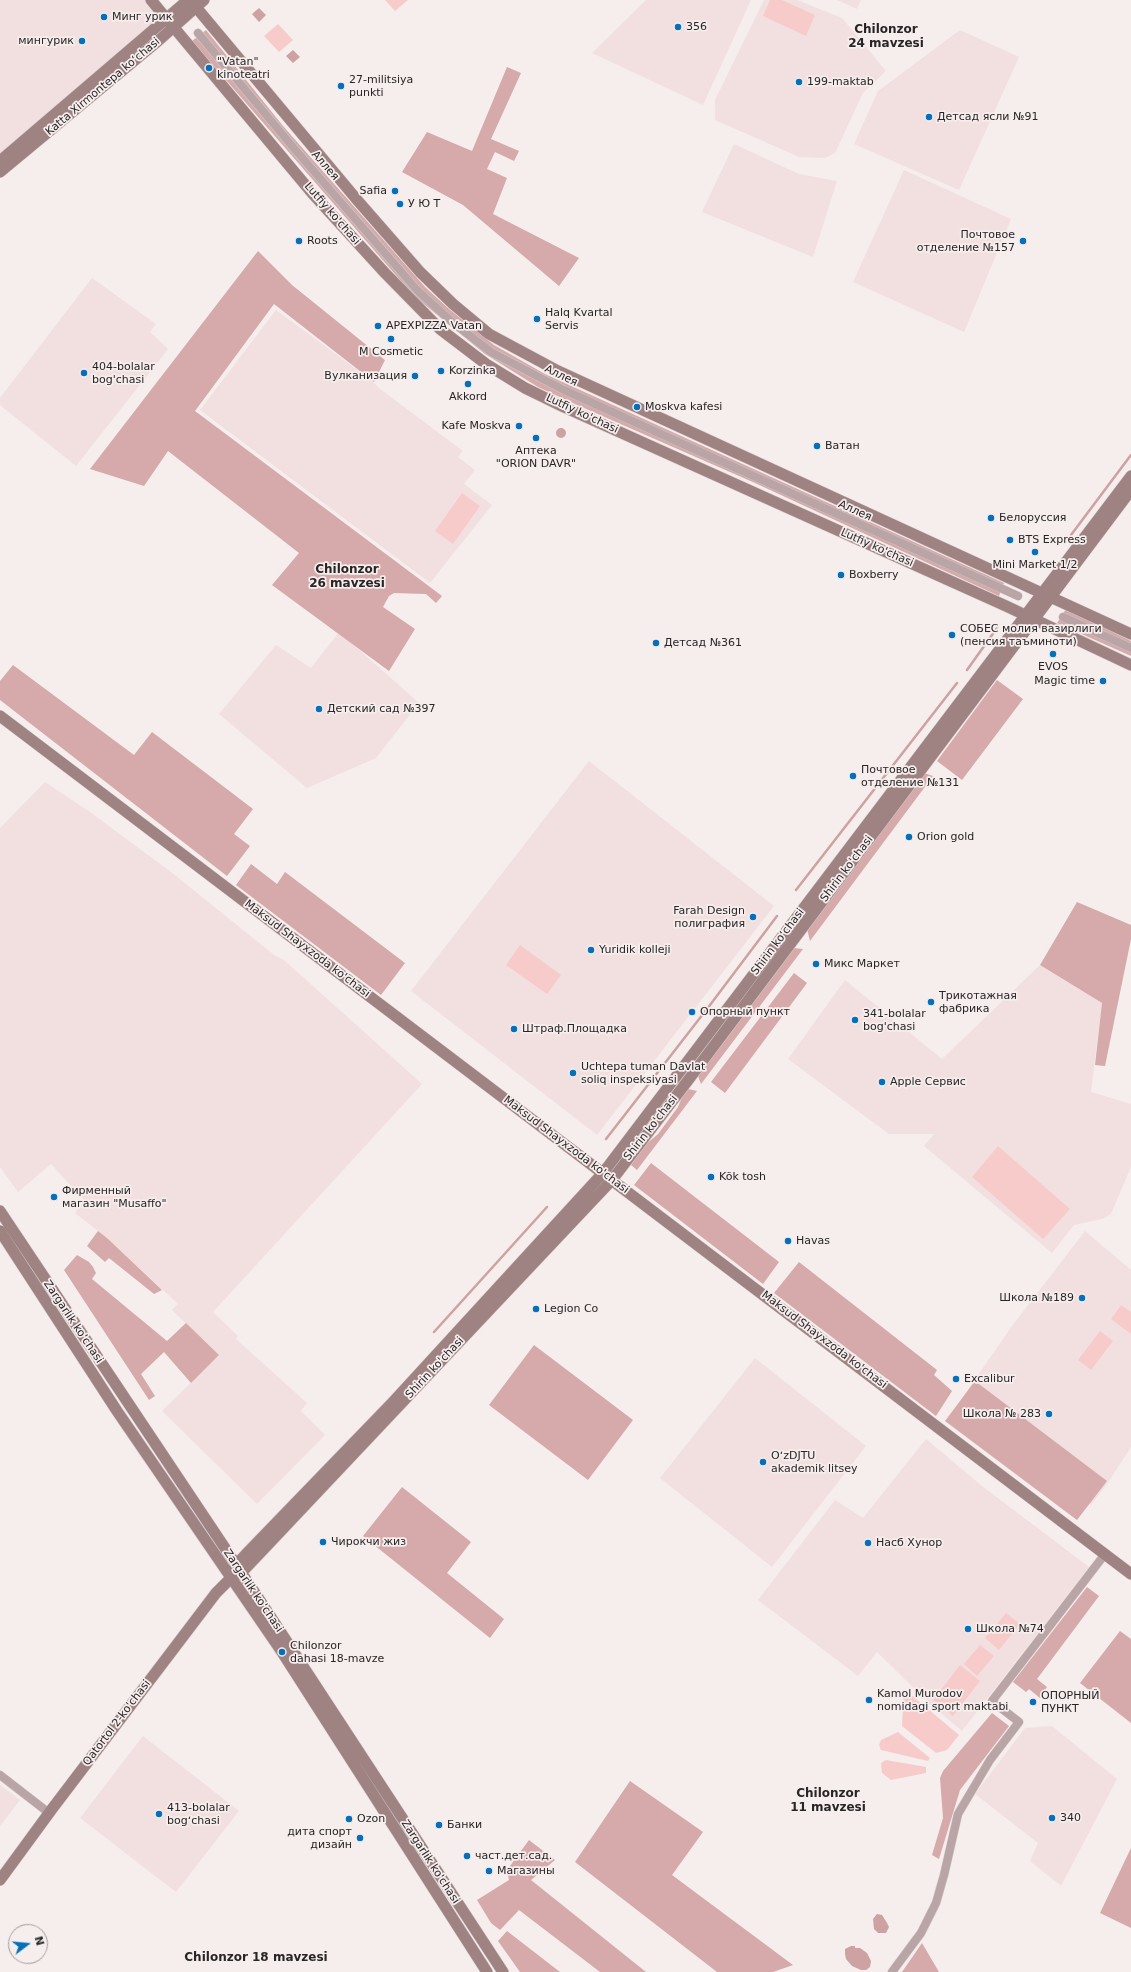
<!DOCTYPE html>
<html>
<head>
<meta charset="utf-8">
<style>
	body { margin:0 }
	#map { position:relative; width:1131px; height:1972px; overflow:hidden; background:#f6eded; font-family:"DejaVu Sans",sans-serif }
	canvas { display:block }
	.north { position:absolute; left:8px; top:1924px; width:40px; height:40px; box-sizing:border-box; background:#f6eded; border:1px solid #a49d9d; border-radius:50%; rotate:74deg; font-size:11px; font-weight:700; line-height:16px; text-align:center; color:#282525 }
	.north::after { content:''; display:block; margin:auto; width:14px; height:18px; background:#0470bb; clip-path:polygon(50% 0,100% 100%,50% 72%,0 100%) }
</style>
</head>
<body>
<div id="map">
<canvas width="1131" height="1972"></canvas>
<div class="north">N</div>
</div>
<script>
const c = document.querySelector('canvas').getContext('2d');
c.lineJoin = 'round';
function fillPath(path, color) { c.fillStyle = color; c.fill(path, 'evenodd'); }
const toPath = rows => new Path2D(rows.map(r => 'M' + r).join(''));
function stroke(path, color, width, dash) { c.strokeStyle = color; c.lineWidth = width; c.lineCap = dash ? 'butt' : 'round'; c.setLineDash(dash || []); c.stroke(path); }
function drawText(font, color, halo, rows, align = 'center') {
  c.font = font + ' "DejaVu Sans",sans-serif'; c.lineWidth = 3.5; c.setLineDash([]); c.textBaseline = 'middle'; c.strokeStyle = halo; c.fillStyle = color; for (const [text, x, y, turn = 0] of rows) {
    c.save(); c.translate(x, y); c.rotate((+turn || 0) * Math.PI / 180); c.textAlign = isNaN(turn) ? turn : align; if (halo) c.strokeText(text, 0, 0); c.fillText(text, 0, 0); c.restore();
  }
}
fillPath(toPath([
	[0,0,151,0,167,18,0,161],
	[646,0,751,0,703,105,592,53],
	[764,0,797,0,842,18,886,71,863,93,835,153,825,158,799,157,715,120,715,100],
	[837,0,861,0,857,9],
	[960,30,1019,57,959,190,854,144,878,91],
	[734,144,799,174,837,181,813,257,702,212],
	[904,170,1011,219,964,332,853,282],
	[92,278,156,324,150,332,168,349,76,466,0,405,0,398],
	[276,310,371,380,380,389,463,451,458,457,475,470,464,484,492,505,430,583,200,410],
	[339,632,419,703,376,758,307,788,219,714,276,645,311,668],
	[589,761,774,906,597,1135,411,991],
	[45,782,90,812,171,872,274,955,284,960,422,1084,213,1312,238,1336,236,1339,307,1403,301,1411,325,1435,257,1504,162,1411,219,1355,172,1310,178,1304,107,1238,75,1213,84,1200,51,1164,18,1192,0,1167,0,828],
	[1040,965,1102,1003,1091,1092,1131,1104,1131,1167,1111,1214,1102,1219,1074,1225,1052,1253,924,1146,934,1134,889,1134,788,1059,845,980,942,1059],
	[1085,1231,1131,1270,1131,1447,1107,1484,1091,1505,958,1404,1012,1326],
	[755,1358,866,1446,772,1567,660,1478],
	[926,1439,982,1486,1089,1567,962,1731,929,1703,877,1652,858,1676,758,1600,835,1500,863,1518],
	[1052,1726,1117,1779,1061,1886,1030,1861,1038,1843,975,1794,1025,1728],
	[143,1736,239,1811,176,1892,80,1818],
	[0,1785,20,1800,0,1826]
]), '#f2e0e0');
fillPath(toPath([
	[385,0,408,0,395,11],
	[770,0,782,0,815,15,806,36,763,16],
	[278,24,293,40,279,52,264,36],
	[462,493,480,506,453,544,435,531],
	[520,945,561,975,547,994,506,965],
	[998,1146,1070,1209,1043,1239,972,1177],
	[1121,1305,1131,1312,1131,1334,1111,1319],
	[1100,1331,1113,1341,1091,1370,1078,1360],
	[1006,1613,1020,1624,999,1650,985,1638],
	[980,1645,994,1656,977,1676,964,1664],
	[960,1665,980,1681,953,1716,933,1700],
	[904,1689,959,1735,947,1750,936,1753,902,1726],
	[898,1732,930,1758,928,1761,881,1750,879,1745,881,1740],
	[886,1760,926,1767,926,1773,891,1780,882,1773,881,1763]
]), '#f8cbcb');
fillPath(toPath([
	[206,30,283,126,425,287,449,309,494,345,545,374,1004,583,999,596,755,483,575,404,538,387,485,354,414,296,192,41],
	[507,67,521,73,491,139,519,151,514,161,495,152,487,169,507,178,493,214,579,258,559,286,463,205,402,172,427,132,472,151],
	[258,251,292,285,385,360,374,382,274,304,195,411,442,596,436,603,426,594,394,593,389,596,383,607,415,629,389,671,272,585,299,553,168,451,144,486,90,469],
	[1066,609,1131,641,1131,656,1057,623],
	[13,665,134,755,152,732,253,809,234,834,250,846,227,876,0,700,0,681],
	[997,680,1023,699,962,780,937,761],
	[924,773,933,776,810,941,807,929],
	[251,864,277,884,285,872,405,963,381,995,236,885],
	[1077,902,1131,925,1131,939,1105,1066,1095,1065,1102,1003,1040,965],
	[794,948,803,949,701,1084,698,1076],
	[794,973,807,983,725,1093,711,1082],
	[688,1089,697,1091,637,1170,631,1165,645,1145,658,1134,678,1107,682,1097],
	[651,1163,779,1262,763,1284,634,1185],
	[98,1231,107,1238,162,1290,154,1294,109,1258,105,1262,87,1246],
	[77,1255,89,1262,93,1267,96,1273,92,1279,167,1341,186,1323,219,1355,191,1383,164,1352,141,1374,155,1396,149,1400,64,1270],
	[799,1262,937,1370,934,1375,952,1391,936,1416,774,1293],
	[534,1345,633,1420,588,1480,489,1405],
	[975,1381,1107,1481,1077,1520,945,1421],
	[402,1487,471,1542,447,1573,504,1619,490,1638,363,1536],
	[1087,1587,1099,1596,1037,1679,1047,1687,1040,1698,1029,1689,1026,1692,1013,1682],
	[1120,1631,1131,1639,1131,1723,1080,1683],
	[992,1713,1009,1726,960,1790,939,1859,932,1855,943,1818,940,1778,943,1771],
	[630,1781,703,1832,672,1875,793,1965,773,1972,717,1972,575,1862],
	[529,1840,555,1860,531,1880,646,1972,600,1972,519,1910,500,1930,491,1923,477,1900,509,1880,507,1870],
	[1131,1848,1131,1928,1100,1913],
	[507,1931,560,1972,520,1972,498,1941],
	[922,1943,939,1972,902,1972]
]), '#d6a9aa');
fillPath(toPath([
	[259,8,266,15,259,22,252,14],
	[293,50,300,57,293,63,286,56],
	'556 433a5 5 0 1 1 10 0a5 5 0 1 1-10 0Z',
	[877,1914,882,1915,887,1923,889,1927,886,1933,878,1933,874,1929,873,1919],
	[851,1946,855,1946,855,1948,860,1948,867,1953,871,1961,870,1967,866,1970,861,1970,852,1966,846,1959,845,1954,845,1949]
]), '#cea1a2');
stroke(toPath([
	[1071,535,1131,455],
	[967,670,997,628],
	[796,890,957,683],
	[606,1139,710,1005,777,916],
	[434,1332,547,1207]
]), '#cea1a2', 2.5);
const street = toPath([
	[198,33,292,146,417,290,451,321,491,352,564,390,1018,596],
	[1063,617,1131,648],
	[0,1775,49,1813],
	[892,1972,921,1933,936,1903,944,1875,958,1814,990,1760,1019,1722,992,1701,1105,1554]
]);
const secondary = toPath([
	[151,0,312,193,385,273,440,329,486,364,525,388,564,407,1006,606,1131,665],
	[190,0,358,201,420,272,453,304,489,334,558,371,1131,634],
	[0,161,188,0],
	[0,172,158,41,204,0],
	[0,716,1131,1574],
	[0,1211,259,1599,503,1972],
	[0,1231,117,1411,282,1652,487,1972],
	[231,1578,236,1565,248,1552,393,1402,603,1173,1131,476],
	[0,1880,52,1809,216,1593,231,1578,241,1573,261,1552,612,1180,689,1079,1131,490]
]);
stroke(street, '#d1c9c9', 9);
stroke(secondary, '#d1c9c9', 12);
stroke(street, '#baa5a6', 8);
stroke(secondary, '#9f8282', 11);
for (const [x, y, r, color] of [
	[104,17,4,"#0470bb"],
	[678,27,4,"#0470bb"],
	[82,41,4,"#0470bb"],
	[209,68,4,"#0470bb"],
	[799,82,4,"#0470bb"],
	[341,86,4,"#0470bb"],
	[929,117,4,"#0470bb"],
	[395,191,4,"#0470bb"],
	[400,204,4,"#0470bb"],
	[299,241,4,"#0470bb"],
	[1023,241,4,"#0470bb"],
	[537,319,4,"#0470bb"],
	[378,326,4,"#0470bb"],
	[391,339,4,"#0470bb"],
	[441,371,4,"#0470bb"],
	[84,373,4,"#0470bb"],
	[415,376,4,"#0470bb"],
	[468,384,4,"#0470bb"],
	[637,407,4,"#0470bb"],
	[519,426,4,"#0470bb"],
	[536,438,4,"#0470bb"],
	[817,446,4,"#0470bb"],
	[991,518,4,"#0470bb"],
	[1010,540,4,"#0470bb"],
	[1035,552,4,"#0470bb"],
	[841,575,4,"#0470bb"],
	[952,635,4,"#0470bb"],
	[656,643,4,"#0470bb"],
	[1053,654,4,"#0470bb"],
	[1103,681,4,"#0470bb"],
	[319,709,4,"#0470bb"],
	[853,776,4,"#0470bb"],
	[909,837,4,"#0470bb"],
	[753,917,4,"#0470bb"],
	[591,950,4,"#0470bb"],
	[816,964,4,"#0470bb"],
	[931,1002,4,"#0470bb"],
	[692,1012,4,"#0470bb"],
	[855,1020,4,"#0470bb"],
	[514,1029,4,"#0470bb"],
	[573,1073,4,"#0470bb"],
	[882,1082,4,"#0470bb"],
	[711,1177,4,"#0470bb"],
	[54,1197,4,"#0470bb"],
	[788,1241,4,"#0470bb"],
	[1082,1298,4,"#0470bb"],
	[536,1309,4,"#0470bb"],
	[956,1379,4,"#0470bb"],
	[1049,1414,4,"#0470bb"],
	[763,1462,4,"#0470bb"],
	[323,1542,4,"#0470bb"],
	[868,1543,4,"#0470bb"],
	[968,1629,4,"#0470bb"],
	[282,1652,4,"#0470bb"],
	[869,1700,4,"#0470bb"],
	[1033,1702,4,"#0470bb"],
	[159,1814,4,"#0470bb"],
	[1052,1818,4,"#0470bb"],
	[349,1819,4,"#0470bb"],
	[439,1825,4,"#0470bb"],
	[360,1838,4,"#0470bb"],
	[467,1856,4,"#0470bb"],
	[489,1871,4,"#0470bb"]
]) { const dot = new Path2D(); dot.arc(x, y, r, 0, 2 * Math.PI); c.fillStyle = color; c.fill(dot); stroke(dot, '#f6eded', 1.5); }
drawText('11px', '#282525', '#f6eded', [
	["Минг урик",112,17],
	["356",686,27],
	["мингурик",74,41,"right"],
	["\"Vatan\"",217,62],
	["kinoteatri",217,75],
	["27-militsiya",349,80],
	["punkti",349,93],
	["199-maktab",807,82],
	["Детсад ясли №91",937,117],
	["Safia",387,191,"right"],
	["У Ю Т",408,204],
	["Почтовое",1015,235,"right"],
	["отделение №157",1015,248,"right"],
	["Roots",307,241],
	["Halq Kvartal",545,313],
	["Servis",545,326],
	["APEXPIZZA Vatan",386,326],
	["M Cosmetic",391,352,"center"],
	["404-bolalar",92,367],
	["bog'chasi",92,380],
	["Korzinka",449,371],
	["Вулканизация",407,376,"right"],
	["Akkord",468,397,"center"],
	["Moskva kafesi",645,407],
	["Kafe Moskva",511,426,"right"],
	["Ватан",825,446],
	["Аптека",536,451,"center"],
	["\"ORION DAVR\"",536,464,"center"],
	["Белоруссия",999,518],
	["BTS Express",1018,540],
	["Mini Market 1/2",1035,565,"center"],
	["Boxberry",849,575],
	["СОБЕС молия вазирлиги",960,629],
	["(пенсия таъминоти)",960,642],
	["Детсад №361",664,643],
	["EVOS",1053,667,"center"],
	["Magic time",1095,681,"right"],
	["Детский сад №397",327,709],
	["Почтовое",861,770],
	["отделение №131",861,783],
	["Orion gold",917,837],
	["Farah Design",745,911,"right"],
	["полиграфия",745,924,"right"],
	["Yuridik kolleji",599,950],
	["Микс Маркет",824,964],
	["Трикотажная",939,996],
	["фабрика",939,1009],
	["Опорный пункт",700,1012],
	["341-bolalar",863,1014],
	["bog'chasi",863,1027],
	["Штраф.Площадка",522,1029],
	["Uchtepa tuman Davlat",581,1067],
	["soliq inspeksiyasi",581,1080],
	["Apple Сервис",890,1082],
	["Kõk tosh",719,1177],
	["Фирменный",62,1191],
	["магазин \"Musaffo\"",62,1204],
	["Havas",796,1241],
	["Школа №189",1074,1298,"right"],
	["Legion Co",544,1309],
	["Excalibur",964,1379],
	["Школа № 283",1041,1414,"right"],
	["OʻzDJTU",771,1456],
	["akademik litsey",771,1469],
	["Чирокчи жиз",331,1542],
	["Насб Хунор",876,1543],
	["Школа №74",976,1629],
	["Chilonzor",290,1646],
	["dahasi 18-mavze",290,1659],
	["Kamol Murodov",877,1694],
	["nomidagi sport maktabi",877,1707],
	["ОПОРНЫЙ",1041,1696],
	["ПУНКТ",1041,1709],
	["413-bolalar",167,1808],
	["bogʻchasi",167,1821],
	["340",1060,1818],
	["Ozon",357,1819],
	["Банки",447,1825],
	["дита спорт",352,1832,"right"],
	["дизайн",352,1845,"right"],
	["част.дет.сад.",475,1856],
	["Магазины",497,1871]
], 'left');
drawText('11px', '#282525', '#f6eded', [
	["Katta Xirmontepa koʻchasi",103,87,-40],
	["Аллея",325,166,49],
	["Lutfiy ko'chasi",332,214,49],
	["Аллея",561,376,26],
	["Lutfiy ko'chasi",582,414,25],
	["Аллея",855,511,24],
	["Lutfiy ko'chasi",877,548,24],
	["Shirin ko'chasi",847,869,-53],
	["Shirin koʻchasi",778,942,-53],
	["Maksud Shayxzoda ko'chasi",307,949,37],
	["Shirin ko'chasi",651,1128,-52],
	["Maksud Shayxzoda ko'chasi",566,1145,37],
	["Zargarlik ko'chasi",73,1322,56],
	["Maksud Shayxzoda ko'chasi",824,1340,37],
	["Shirin ko'chasi",435,1368,-47],
	["Zargarlik ko'chasi",253,1591,56],
	["Qatortol 2-ko'chasi",117,1723,-53],
	["Zargarlik ko'chasi",430,1862,57]
]);
drawText('bold 12px', '#282525', '#f6eded', [
	["Chilonzor",886,30],
	["24 mavzesi",886,44],
	["Chilonzor",347,570],
	["26 mavzesi",347,584],
	["Chilonzor",828,1794],
	["11 mavzesi",828,1808],
	["Chilonzor 18 mavzesi",256,1958]
]);
</script>
</body>
</html>
